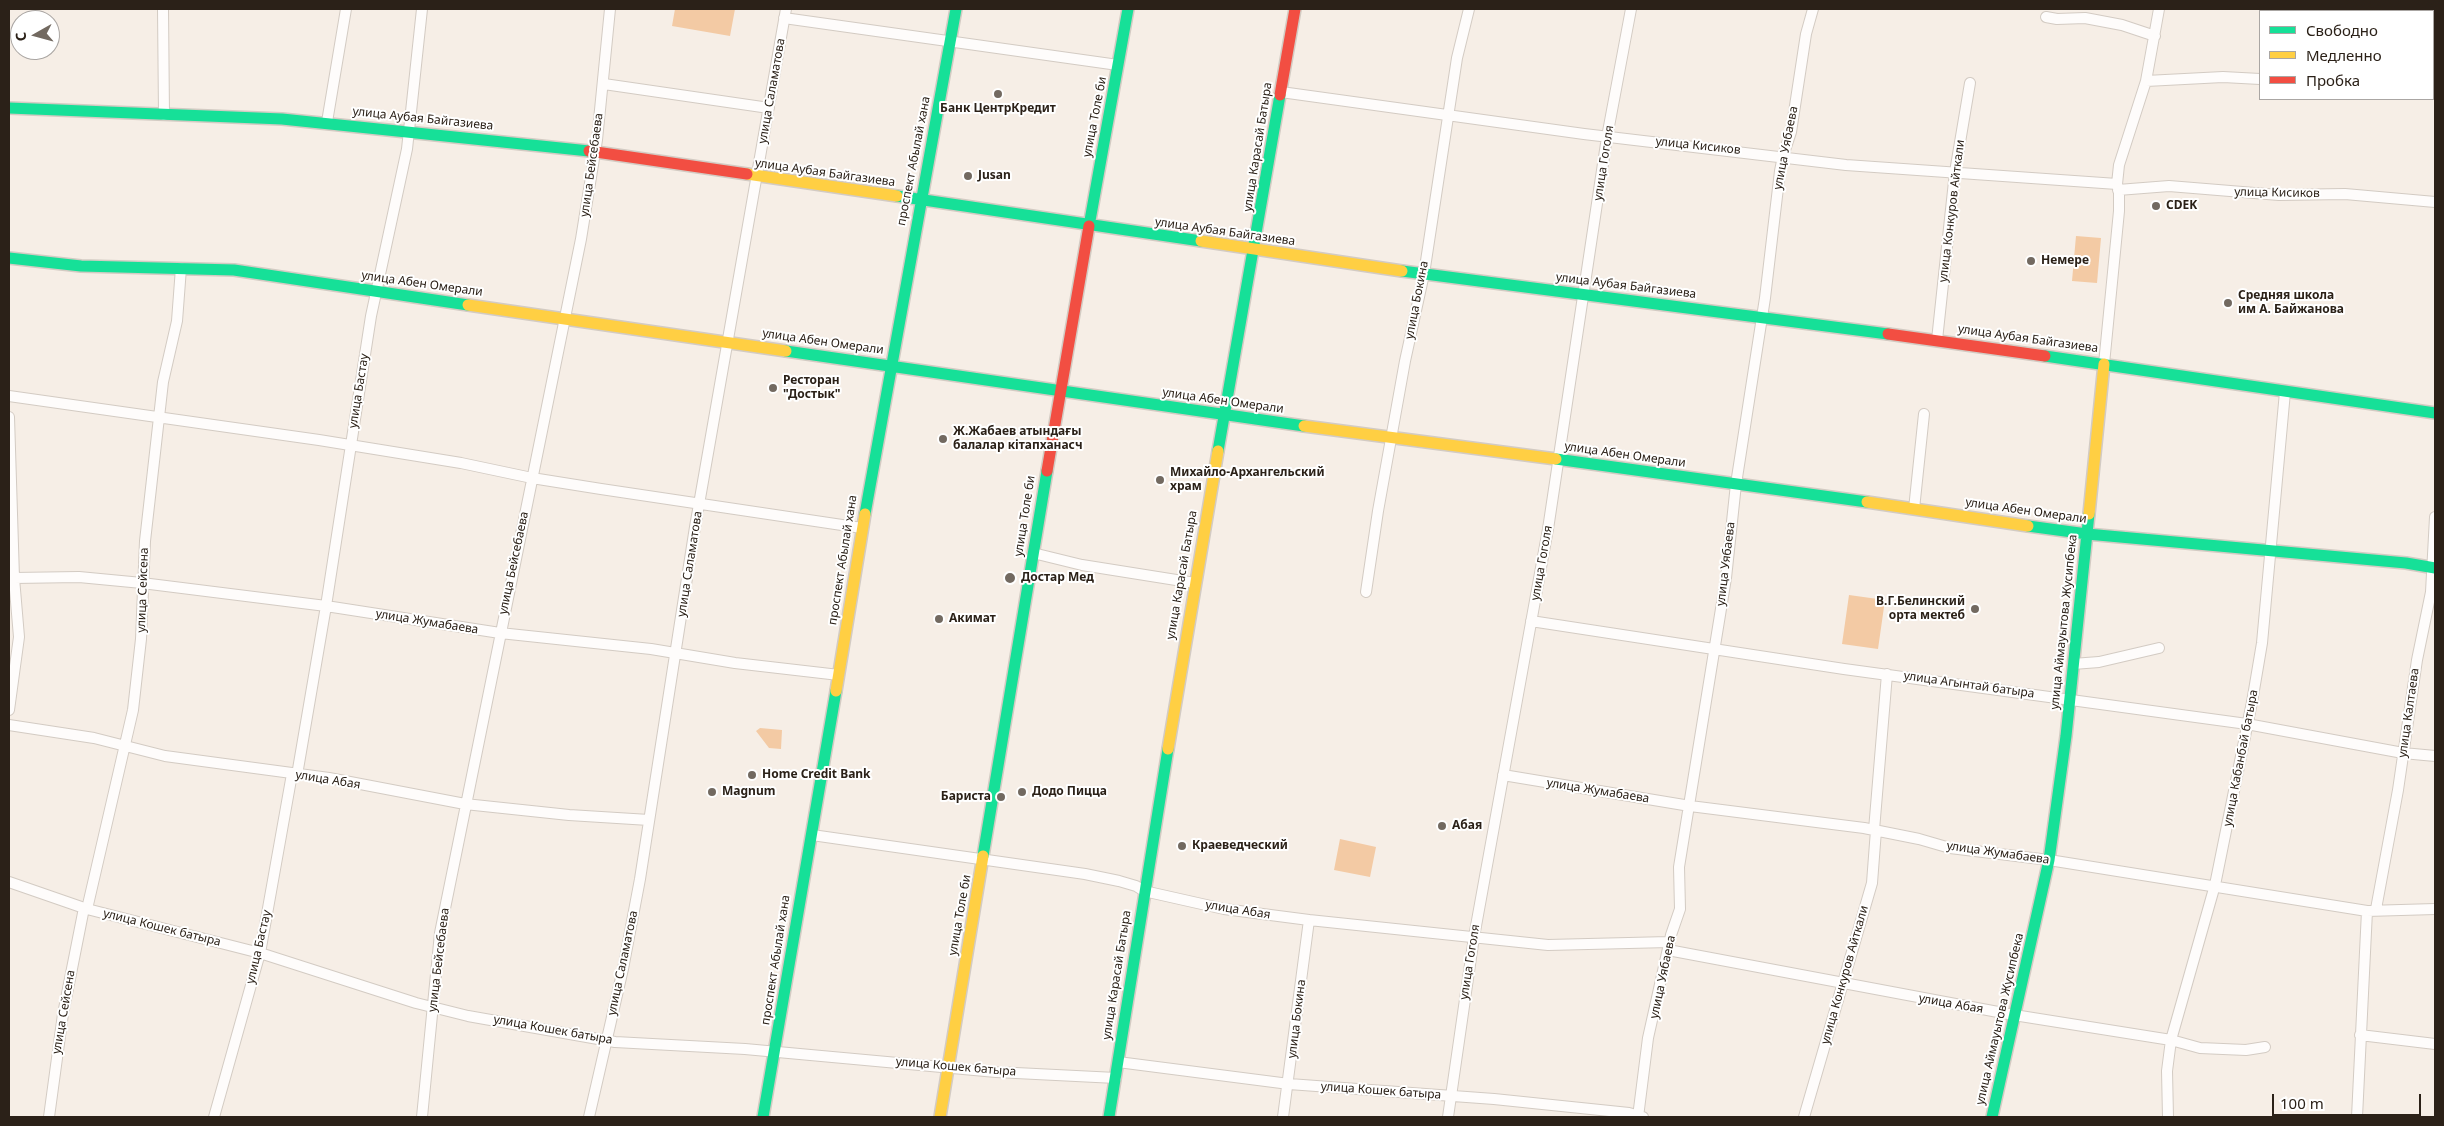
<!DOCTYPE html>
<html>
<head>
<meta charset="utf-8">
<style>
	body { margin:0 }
	#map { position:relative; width:2444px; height:1126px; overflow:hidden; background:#f6eee6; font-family:"Noto Sans",sans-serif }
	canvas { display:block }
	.frame { position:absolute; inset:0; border:10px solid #2b2118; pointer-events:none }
	.legend { position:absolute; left:2259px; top:10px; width:175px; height:90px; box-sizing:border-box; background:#fff; border:1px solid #aaa6a3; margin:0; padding:6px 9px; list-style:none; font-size:15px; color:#2b2118 }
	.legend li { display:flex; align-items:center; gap:10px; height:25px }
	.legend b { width:25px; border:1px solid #aaa6a3 }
	.north { position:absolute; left:10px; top:10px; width:50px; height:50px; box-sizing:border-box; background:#fff; border:1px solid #aaa6a3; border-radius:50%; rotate:263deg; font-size:14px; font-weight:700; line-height:20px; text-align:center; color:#2b2118 }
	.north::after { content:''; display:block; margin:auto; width:18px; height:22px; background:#726960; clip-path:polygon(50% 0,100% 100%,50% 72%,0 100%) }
	.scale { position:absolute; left:2272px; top:1094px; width:149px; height:22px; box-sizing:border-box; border:2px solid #2b2118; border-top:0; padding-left:6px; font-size:15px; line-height:18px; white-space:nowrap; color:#2b2118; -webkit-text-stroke:4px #fff; paint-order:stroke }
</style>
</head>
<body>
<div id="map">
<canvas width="2444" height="1126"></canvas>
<div class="frame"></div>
<ul class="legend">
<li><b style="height:6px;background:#16e098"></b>Свободно</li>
<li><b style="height:6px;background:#ffcf43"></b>Медленно</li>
<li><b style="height:6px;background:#f24e42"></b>Пробка</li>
</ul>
<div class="north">С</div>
<div class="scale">100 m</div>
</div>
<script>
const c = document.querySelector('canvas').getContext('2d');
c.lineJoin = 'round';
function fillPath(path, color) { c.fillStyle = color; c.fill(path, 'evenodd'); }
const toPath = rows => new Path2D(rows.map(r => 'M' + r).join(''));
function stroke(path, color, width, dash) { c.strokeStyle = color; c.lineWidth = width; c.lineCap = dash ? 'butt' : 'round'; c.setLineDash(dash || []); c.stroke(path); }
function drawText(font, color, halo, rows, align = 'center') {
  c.font = font + ' "Noto Sans",sans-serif'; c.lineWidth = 4; c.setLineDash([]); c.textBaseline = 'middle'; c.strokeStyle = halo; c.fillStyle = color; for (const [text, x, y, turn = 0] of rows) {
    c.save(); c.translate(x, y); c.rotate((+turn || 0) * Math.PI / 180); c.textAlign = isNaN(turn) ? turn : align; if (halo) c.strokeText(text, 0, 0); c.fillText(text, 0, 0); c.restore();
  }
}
fillPath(toPath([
	[675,9,735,9,730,36,672,26],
	[2076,236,2101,238,2097,283,2072,281],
	[1849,595,1885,600,1878,649,1842,644],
	[760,728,782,730,781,749,769,748,756,731],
	[1340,839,1376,847,1370,877,1334,870]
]), '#f3caa4');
const street = toPath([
	[163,9,164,115],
	[2422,11,2423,9],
	[2046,17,2057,19,2085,18,2122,25,2155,36],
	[784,18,1118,65],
	[2146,81,2223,77,2260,79],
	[604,84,769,108],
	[2433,90,2435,91],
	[1281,92,1584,134,1846,165,2117,184],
	[327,122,346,9],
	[2118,190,2169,186,2279,195,2345,194,2435,202],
	[1937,340,1955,172,1970,83],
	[2104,364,2119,211,2119,192,2117,184,2119,165,2146,81,2159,9],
	[9,396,319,440,461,463,532,478,601,489,862,528],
	[9,417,14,578,19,637,9,710],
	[1914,509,1924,414],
	[1033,553,1082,565,1195,583],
	[14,578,79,577,142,583,326,606,500,633,651,649,735,663,839,675],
	[1366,592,1378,511,1405,361,1424,274,1457,58,1469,9],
	[1531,621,1844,669,2247,724,2403,753,2435,756],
	[2073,664,2099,662,2159,648],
	[9,725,94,738,165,756,329,778,465,804,569,815,649,820],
	[297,775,326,606,371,316,407,149,422,9],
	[1503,775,1690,806,1864,828,1919,839,1950,848,2049,860,2367,911,2435,909],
	[1874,830,1887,674],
	[812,835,1085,874,1119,881,1136,886,1144,891,1224,909,1309,920,1548,945,1669,942],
	[9,882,87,909,260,953,416,1003,468,1016,615,1042,745,1049,996,1072,1116,1078],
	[87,909,133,710,141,639,145,541,163,382,177,321,181,268],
	[2376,909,2398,790,2417,660,2431,592,2435,517],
	[1668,950,2014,1015,2171,1040,2200,1048,2246,1050,2265,1047],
	[2360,1035,2435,1044],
	[1118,1062,1289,1084,1494,1099,1629,1113,1643,1117],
	[49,1117,63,1014,84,908],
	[214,1117,260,953,292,774],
	[422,1117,440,933,581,239,597,140,610,9],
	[589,1117,623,969,640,879,695,527,786,9],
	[1283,1117,1309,920],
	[1448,1117,1474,937,1548,529,1607,137,1631,9],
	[1638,1117,1648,1038,1671,935,1680,909,1679,867,1726,578,1736,484,1765,298,1780,171,1783,156,1791,132,1806,34,1813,9],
	[1804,1117,1872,883,1876,830],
	[2168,1117,2167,1071,2171,1040,2215,885,2252,702,2262,643,2285,392],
	[2357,1117,2367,911]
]);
const fast = toPath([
	[9,108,282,119,589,151],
	[897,196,1201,241],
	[1089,226,1128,9],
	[9,258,81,266,234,270,468,305],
	[1402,271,1888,334],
	[786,351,1304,426],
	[2045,356,2435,413],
	[1218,451,1280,95],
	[1556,459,1867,502],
	[865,514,956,9],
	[2028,526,2087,534,2406,563,2435,568],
	[983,856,1047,471],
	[763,1117,836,691],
	[1109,1117,1168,749],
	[1992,1117,2049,860,2066,736,2089,514]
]);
const slow = toPath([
	[747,174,897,196],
	[1201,241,1402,271],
	[468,305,786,351],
	[1304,426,1556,459],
	[1867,502,2028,526],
	[2089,514,2104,364],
	[836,691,865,514],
	[1168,749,1218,451],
	[940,1117,983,856]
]);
const jam = toPath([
	[1280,95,1295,9],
	[589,151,747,174],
	[1888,334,2045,356],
	[1047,471,1089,226]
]);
stroke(street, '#d3cbc3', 12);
stroke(fast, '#d3cbc3', 14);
stroke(slow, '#d3cbc3', 14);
stroke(jam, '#d3cbc3', 14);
stroke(street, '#fefcfb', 10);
stroke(fast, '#16e098', 11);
stroke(slow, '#ffcf43', 11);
stroke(jam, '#f24e42', 11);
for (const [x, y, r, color] of [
	[998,94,5,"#726960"],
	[968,176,5,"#726960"],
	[2156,206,5,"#726960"],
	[2031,261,5,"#726960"],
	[2228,303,5,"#726960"],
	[773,388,5,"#726960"],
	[943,439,5,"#726960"],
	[1160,480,5,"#726960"],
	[1010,578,6,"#726960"],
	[1975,609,5,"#726960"],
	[939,619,5,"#726960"],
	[752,775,5,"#726960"],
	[712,792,5,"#726960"],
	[1022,792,5,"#726960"],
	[1001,797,5,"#726960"],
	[1442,826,5,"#726960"],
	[1182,846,5,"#726960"]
]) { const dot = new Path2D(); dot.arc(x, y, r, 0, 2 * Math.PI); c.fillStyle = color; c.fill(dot); stroke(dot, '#fff', 2); }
drawText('12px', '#2b2118', '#fff', [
	["улица Саламатова",772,91,-80],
	["улица Толе би",1095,117,-79],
	["улица Аубая Байгазиева",423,119,6],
	["улица Кисиков",1698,146,6],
	["улица Карасай Батыра",1258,147,-81],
	["улица Уябаева",1786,148,-79],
	["проспект Абылай хана",914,161,-79],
	["улица Гоголя",1604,163,-81],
	["улица Бейсебаева",592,165,-82],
	["улица Аубая Байгазиева",825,173,8],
	["улица Кисиков",2277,193,1],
	["улица Конкуров Айткали",1952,211,-83],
	["улица Аубая Байгазиева",1225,232,8],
	["улица Абен Омерали",422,284,8],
	["улица Аубая Байгазиева",1626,286,7],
	["улица Бокина",1417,300,-79],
	["улица Аубая Байгазиева",2028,339,8],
	["улица Абен Омерали",823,342,8],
	["улица Бастау",359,391,-81],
	["улица Абен Омерали",1223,401,8],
	["улица Абен Омерали",1625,455,8],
	["улица Абен Омерали",2026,511,8],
	["улица Толе би",1025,516,-81],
	["проспект Абылай хана",843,560,-81],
	["улица Бейсебаева",514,563,-78],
	["улица Гоголя",1542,563,-80],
	["улица Саламатова",690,564,-81],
	["улица Уябаева",1726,564,-83],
	["улица Карасай Батыра",1182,575,-80],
	["улица Сейсена",143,590,-88],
	["улица Жумабаева",427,622,9],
	["улица Аймауытова Жусипбека",2064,622,-84],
	["улица Агынтай батыра",1969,685,8],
	["улица Калтаева",2409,713,-82],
	["улица Кабанбай батыра",2241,758,-79],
	["улица Абая",328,780,9],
	["улица Жумабаева",1598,791,9],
	["улица Жумабаева",1998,853,8],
	["улица Абая",1238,910,9],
	["улица Толе би",960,915,-80],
	["улица Кошек батыра",162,928,14],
	["улица Бастау",259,947,-77],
	["улица Бейсебаева",439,960,-83],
	["проспект Абылай хана",776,960,-81],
	["улица Гоголя",1470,962,-81],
	["улица Саламатова",623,963,-78],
	["улица Карасай Батыра",1117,975,-81],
	["улица Конкуров Айткали",1845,975,-74],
	["улица Уябаева",1663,977,-78],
	["улица Абая",1951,1004,10],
	["улица Сейсена",64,1012,-80],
	["улица Бокина",1297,1019,-83],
	["улица Аймауытова Жусипбека",2000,1019,-77],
	["улица Кошек батыра",553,1030,10],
	["улица Кошек батыра",956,1067,5],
	["улица Кошек батыра",1381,1091,4]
]);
drawText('bold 12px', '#2b2118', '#fff', [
	["Банк ЦентрКредит",998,109,"center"],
	["Jusan",978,176],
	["CDEK",2166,206],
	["Немере",2041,261],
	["Средняя школа",2238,296],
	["им А. Байжанова",2238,310],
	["Ресторан",783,381],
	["\"Достык\"",783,395],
	["Ж.Жабаев атындағы",953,432],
	["балалар кітапханасч",953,446],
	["Михайло-Архангельский",1170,473],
	["храм",1170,487],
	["Достар Мед",1021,578],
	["В.Г.Белинский",1965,602,"right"],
	["орта мектеб",1965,616,"right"],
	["Акимат",949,619],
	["Home Credit Bank",762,775],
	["Magnum",722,792],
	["Додо Пицца",1032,792],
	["Бариста",991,797,"right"],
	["Абая",1452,826],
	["Краеведческий",1192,846]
], 'left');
</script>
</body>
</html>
